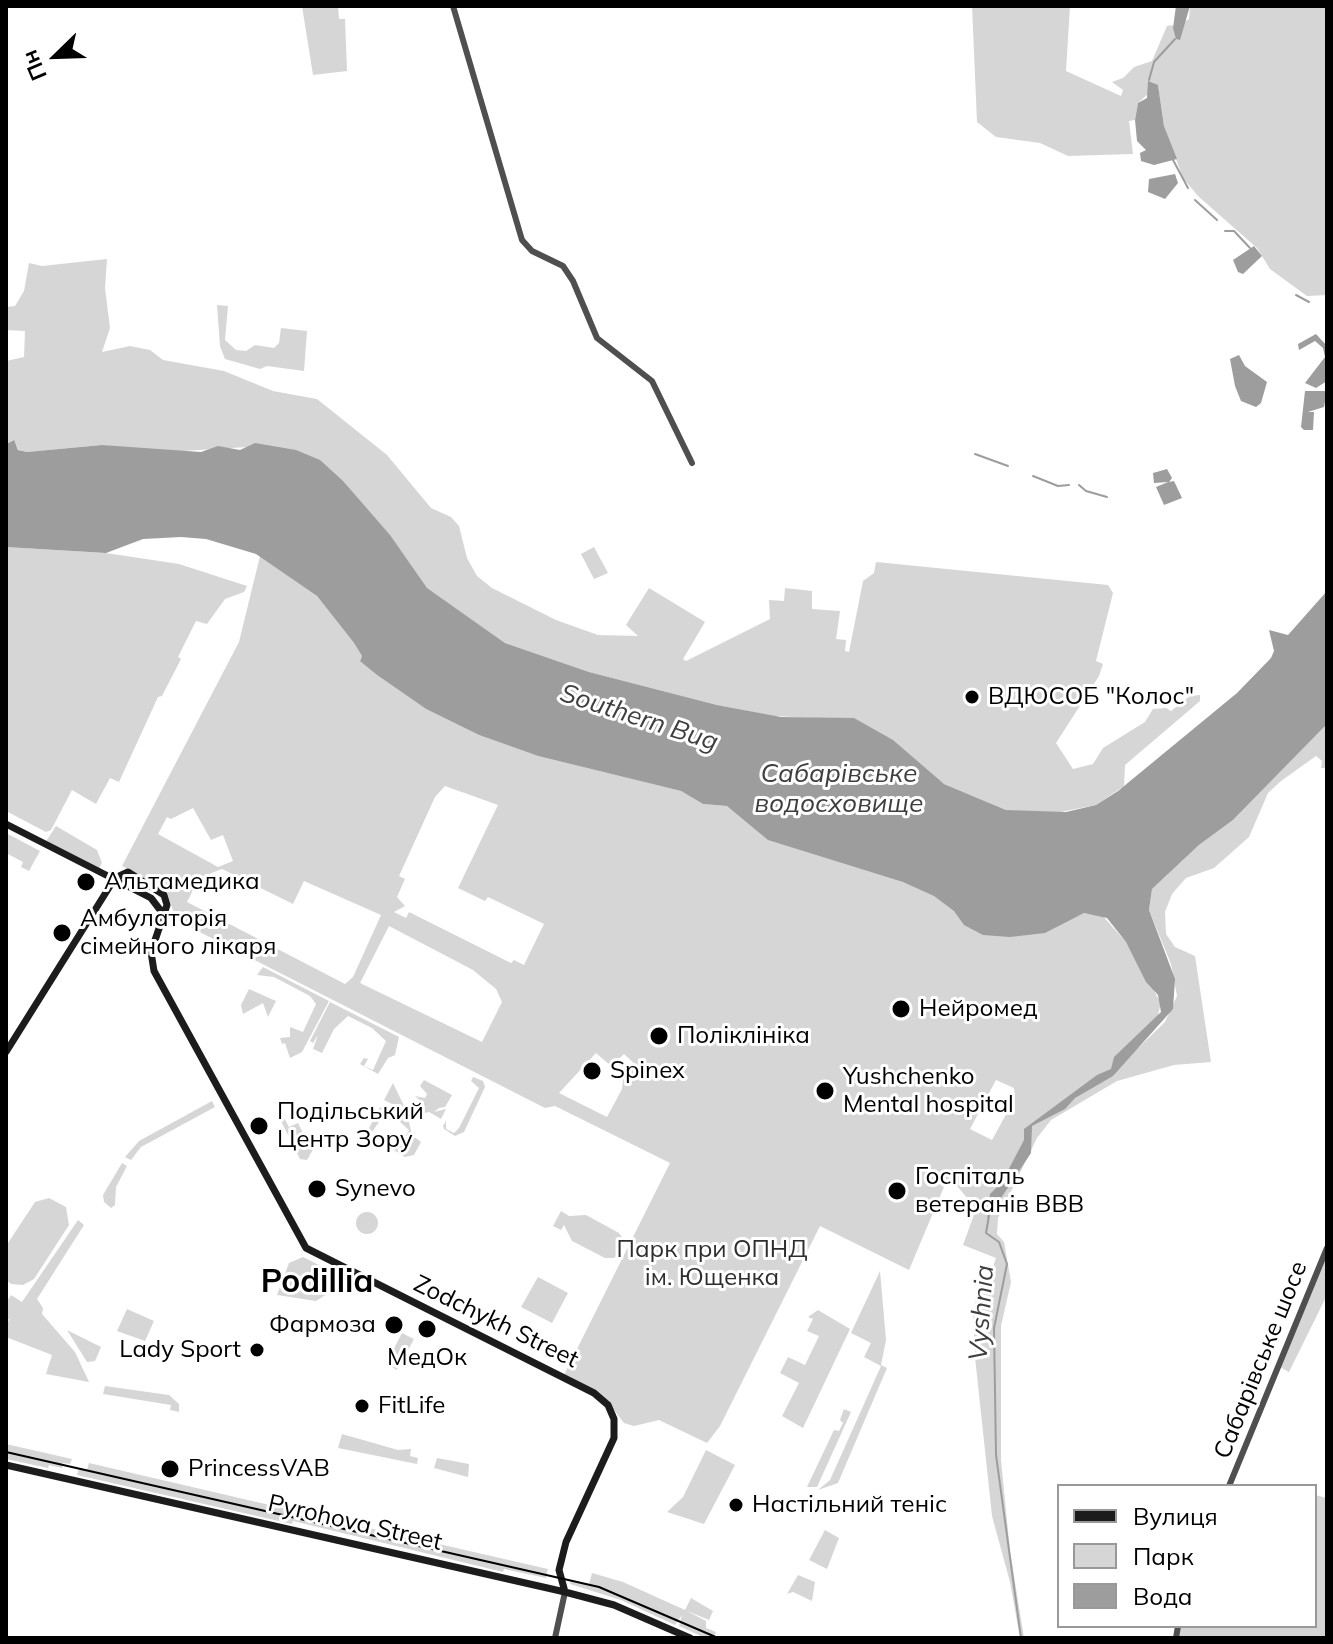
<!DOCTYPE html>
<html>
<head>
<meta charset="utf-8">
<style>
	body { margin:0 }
	#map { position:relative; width:1333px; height:1644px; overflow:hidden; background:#fff; font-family:Mulish,sans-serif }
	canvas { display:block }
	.frame { position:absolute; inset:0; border:8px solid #000; pointer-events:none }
	.legend { position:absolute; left:1057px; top:1484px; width:260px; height:144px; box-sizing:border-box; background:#fff; border:2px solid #999; margin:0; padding:10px 14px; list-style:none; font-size:24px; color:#000 }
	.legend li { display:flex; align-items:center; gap:16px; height:40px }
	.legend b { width:40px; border:2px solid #999 }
	.north { position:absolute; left:16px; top:16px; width:80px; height:80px; -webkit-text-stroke:6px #fff; paint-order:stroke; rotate:247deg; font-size:22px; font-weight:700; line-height:32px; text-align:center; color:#000 }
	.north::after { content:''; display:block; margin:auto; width:28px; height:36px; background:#000; clip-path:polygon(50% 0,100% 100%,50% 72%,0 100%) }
</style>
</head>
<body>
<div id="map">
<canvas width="1333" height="1644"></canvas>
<div class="frame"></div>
<ul class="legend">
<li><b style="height:10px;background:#1c1c1c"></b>Вулиця</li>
<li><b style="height:22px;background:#d6d6d6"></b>Парк</li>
<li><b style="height:22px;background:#9d9d9d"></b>Вода</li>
</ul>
<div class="north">Пн</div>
</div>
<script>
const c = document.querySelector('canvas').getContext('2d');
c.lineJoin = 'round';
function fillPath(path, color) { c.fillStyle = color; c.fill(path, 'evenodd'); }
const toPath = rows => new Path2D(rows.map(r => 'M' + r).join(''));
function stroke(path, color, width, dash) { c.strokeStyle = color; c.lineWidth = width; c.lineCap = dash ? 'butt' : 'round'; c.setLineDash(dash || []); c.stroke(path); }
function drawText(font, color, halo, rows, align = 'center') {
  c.font = font + ' Mulish,sans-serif'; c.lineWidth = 6; c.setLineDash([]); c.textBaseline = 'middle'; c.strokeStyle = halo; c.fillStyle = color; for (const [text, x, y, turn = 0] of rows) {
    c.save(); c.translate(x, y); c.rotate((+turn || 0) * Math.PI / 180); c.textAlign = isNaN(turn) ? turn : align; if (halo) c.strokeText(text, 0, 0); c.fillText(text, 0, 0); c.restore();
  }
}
fillPath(toPath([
	[302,6,338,6,339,19,345,19,347,71,313,75],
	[972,6,1070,6,1066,71,1121,96,1123,90,1112,82,1123,78,1134,67,1152,61,1167,26,1173,25,1173,28,1189,19,1190,6,1327,6,1327,295,1307,296,1270,269,1257,248,1198,196,1183,178,1164,126,1158,85,1138,103,1135,120,1129,121,1133,154,1068,156,1040,143,996,137,977,122],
	[107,259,105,288,110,328,102,352,130,346,150,350,163,360,224,371,273,391,317,399,387,455,431,508,451,517,459,526,467,558,477,576,492,588,556,620,598,635,638,636,626,625,649,588,705,622,683,659,686,661,770,619,769,600,784,601,785,588,812,591,812,609,840,611,836,639,846,640,845,651,849,652,863,581,874,573,876,562,1108,585,1113,593,1096,661,1103,664,1099,676,1056,743,1073,769,1093,764,1103,748,1145,722,1153,709,1166,708,1171,711,1190,696,1200,695,1200,701,1125,765,1124,786,1096,805,1050,814,1006,810,944,784,835,719,774,716,717,705,589,672,505,643,432,592,422,593,248,447,166,452,102,445,27,452,19,450,13,440,6,444,6,361,24,357,25,331,6,330,6,307,15,306,24,291,29,263,42,266],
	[217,305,228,306,225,340,236,350,246,351,255,345,274,348,279,343,281,328,307,331,304,371,267,366,260,369,225,359,220,346],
	[6,547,106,553,179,564,247,586,244,592,225,599,207,624,196,621,178,657,181,659,162,696,158,697,119,782,110,778,96,804,72,790,51,830,46,832,6,811],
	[594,547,608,573,594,579,581,554],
	[260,556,317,596,354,643,362,656,360,660,377,675,426,709,479,735,538,756,681,791,703,804,727,806,738,813,918,876,983,935,1037,934,1084,913,1102,915,1126,942,1161,1003,1157,1019,1131,1041,1136,1050,1165,1022,1177,996,1171,964,1149,910,1152,889,1199,845,1233,820,1327,724,1327,768,1321,768,1322,761,1316,756,1281,781,1268,793,1249,837,1214,868,1186,878,1172,894,1165,912,1166,934,1175,947,1195,956,1211,1062,1174,1065,1117,1081,1051,1120,1037,1138,998,1218,997,1234,1004,1242,1011,1282,1001,1326,1001,1460,1010,1551,1024,1638,1020,1638,1010,1582,992,1516,975,1357,973,1311,979,1289,985,1290,996,1258,963,1245,976,1209,958,1187,946,1182,909,1270,820,1226,720,1426,707,1443,659,1420,634,1426,624,1423,604,1397,564,1375,670,1163,555,1106,545,1108,176,920,166,889,122,866,239,642],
	[445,786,498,805,458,888,485,901,488,897,544,924,524,965,514,960,511,963,409,912,406,918,394,912,405,906,397,897,405,879,399,876,435,797],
	[193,808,211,840,223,835,233,861,218,867,158,834,167,817,171,819],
	[222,869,293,904,304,881,381,915,353,977,345,984,187,902,199,878],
	[389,926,473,970,496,989,502,1002,482,1042,360,983],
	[596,1053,611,1066,624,1054,637,1066,623,1079,622,1089,607,1117,559,1093],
	[996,1080,1014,1088,1015,1098,992,1140,970,1129],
	[56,826,97,850,102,863,98,870,45,843],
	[6,833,40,851,29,871,21,867,23,862,6,853],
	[263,967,329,1001,302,1052,290,1058,285,1043,282,1044,280,1038,290,1037,290,1027,303,1032,316,1004,310,996,274,977,257,975],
	[249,989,276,1001,268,1017,263,1003,243,1014,241,1005],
	[330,1002,399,1037,395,1055,388,1058,378,1074,360,1064,364,1058,368,1059,364,1066,373,1070,386,1041,372,1028,348,1016,334,1029,322,1053,313,1049,318,1035,313,1043,310,1041],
	[473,1077,483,1081,485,1087,464,1132,455,1136,444,1129,443,1126,446,1121,446,1129,454,1133,459,1128,479,1088,471,1081],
	[424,1080,452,1095,445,1107,439,1108,434,1112,446,1109,441,1119,429,1112,414,1115,384,1100,393,1083,404,1106,419,1111,423,1103,415,1096,425,1098,427,1094,420,1086],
	[212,1101,215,1107,141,1147,131,1160,125,1157,139,1141],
	[380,1107,409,1122,412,1135,421,1142,414,1155,405,1157,392,1149,397,1136,404,1139,409,1130,399,1121,381,1119,368,1138,365,1136],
	[283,1116,289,1127,298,1123,307,1141,315,1146,307,1160,300,1159,280,1119],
	[122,1163,127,1166,116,1187,115,1205,111,1208,104,1202,103,1195],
	[49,1198,66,1207,69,1225,34,1279,23,1285,11,1284,6,1280,6,1246,35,1202],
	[561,1211,569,1216,586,1215,619,1233,624,1240,623,1251,614,1258,605,1258,572,1241,564,1225,561,1230,553,1226],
	'356 1223a11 11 0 1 1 22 0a11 11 0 1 1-22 0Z',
	[78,1220,84,1225,37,1299,43,1308,42,1314,75,1352,89,1382,46,1374,52,1355,6,1337,6,1323,10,1319,6,1320,6,1303,11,1295,22,1302],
	[1327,1252,1327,1295,1289,1372,1276,1365],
	[303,1257,347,1279,346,1282,316,1301,277,1295,289,1263],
	[880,1271,886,1340,881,1365,887,1368,838,1483,818,1490,830,1480,881,1366,864,1357,871,1343,851,1333],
	[538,1277,568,1293,552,1323,521,1307],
	[127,1309,154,1321,145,1341,117,1331],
	[818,1310,850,1329,803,1428,782,1416,799,1383,780,1373,788,1357,805,1365,819,1336,807,1331,813,1319,808,1317],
	[67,1330,101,1347,95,1361,87,1362],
	[402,1333,414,1339,406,1354,402,1353,397,1370,386,1364],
	[105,1386,169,1395,179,1404,179,1412,170,1410,171,1405,103,1394],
	[844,1409,851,1412,817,1487,807,1487,834,1430,839,1431,843,1423,840,1420],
	[342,1434,398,1450,411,1449,410,1456,418,1458,417,1464,338,1448],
	[6,1444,72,1459,70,1464,63,1463,62,1468,49,1465,48,1468,6,1459],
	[706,1450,735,1465,704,1524,667,1512,683,1497],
	[437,1458,469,1464,468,1477,434,1468],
	[89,1463,334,1520,548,1569,546,1578,504,1569,503,1572,293,1521,292,1524,77,1475,79,1468,87,1470],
	[1315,1495,1327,1498,1327,1638,1176,1638,1178,1626,1315,1626],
	[825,1530,839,1538,827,1569,809,1560],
	[592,1573,623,1582,685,1610,691,1598,713,1611,709,1620,687,1611,706,1621,706,1628,716,1632,713,1638,705,1638,679,1626,682,1615,675,1625,621,1600,570,1584,571,1580,589,1584],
	[798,1575,815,1582,812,1601,793,1592,787,1594]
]), '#d6d6d6');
fillPath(toPath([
	[1176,6,1190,6,1180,40,1176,39,1173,28],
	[1148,81,1158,85,1164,126,1177,159,1154,165,1141,161,1140,153,1146,150,1137,141,1135,120,1138,103,1147,98],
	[1175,174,1178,183,1165,199,1148,192,1149,179],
	[1254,246,1262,256,1243,274,1238,272,1233,260],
	[1316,334,1327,346,1327,381,1316,388,1305,383,1325,357,1323,348,1315,341,1299,350,1298,344],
	[1239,355,1245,366,1267,382,1261,403,1256,407,1241,401,1235,386,1230,359],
	[1305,391,1327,391,1324,407,1308,412,1314,412,1313,430,1304,430,1301,427],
	[14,440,18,450,27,452,102,445,201,452,218,446,240,450,255,443,296,450,320,460,343,481,390,535,427,588,505,643,589,672,717,705,781,717,854,718,893,740,944,784,1006,810,1066,812,1096,805,1118,791,1237,693,1271,658,1274,651,1269,630,1288,635,1327,591,1327,724,1233,820,1199,845,1152,889,1149,910,1175,979,1173,1009,1113,1076,1075,1098,1065,1109,1032,1126,1031,1153,987,1219,990,1194,1002,1182,1024,1140,1024,1129,1097,1075,1111,1069,1114,1057,1161,1012,1158,995,1146,982,1126,942,1107,918,1084,913,1045,933,1010,937,983,935,964,925,954,911,934,896,903,882,768,840,727,806,703,804,681,791,538,756,479,735,426,709,377,675,360,661,362,656,354,643,317,596,256,554,206,539,181,537,143,539,106,553,6,547,6,444],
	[1167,469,1172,478,1169,482,1174,481,1182,498,1164,505,1156,487,1168,482,1154,483,1153,473]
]), '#9d9d9d');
stroke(toPath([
	[1149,80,1154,62,1175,39],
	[1172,158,1188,188],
	[1195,200,1217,220],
	[1225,231,1234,231,1250,248],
	[1296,295,1309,302],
	[975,454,1008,466],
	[1033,476,1058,486,1069,485],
	[1079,485,1086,491,1107,497],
	[989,1216,986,1233,999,1242,1007,1264,994,1328,996,1455,1021,1638]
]), '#9d9d9d', 2);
stroke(toPath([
	[453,6,522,240,532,251,563,266,573,281,597,338,652,381,692,463],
	[1229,1486,1327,1248],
	[555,1638,565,1592],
	[1176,1638,1178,1626]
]), '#4f4f4f', 6);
stroke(toPath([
	[6,824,151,898,164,915],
	[115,878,128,872,164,895,167,905,151,952,154,971,306,1248,594,1393,608,1405,614,1419,614,1438,566,1542,559,1570,565,1592],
	[6,1052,115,878],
	[6,1465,565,1592,614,1605,690,1638]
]), '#1c1c1c', 7);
stroke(toPath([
	[6,1452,599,1587,718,1638]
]), '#000', 2);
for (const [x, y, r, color] of [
	[972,697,8,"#000"],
	[86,882,10,"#000"],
	[62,933,10,"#000"],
	[901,1009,10,"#000"],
	[659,1036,10,"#000"],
	[592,1071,10,"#000"],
	[825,1091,10,"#000"],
	[259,1126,10,"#000"],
	[317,1189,10,"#000"],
	[897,1191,10,"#000"],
	[394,1325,10,"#000"],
	[427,1329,10,"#000"],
	[257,1350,8,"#000"],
	[362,1406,8,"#000"],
	[170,1469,10,"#000"],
	[736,1505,8,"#000"]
]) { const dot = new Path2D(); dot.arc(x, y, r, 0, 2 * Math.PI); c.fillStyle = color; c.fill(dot); stroke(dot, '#fff', 3); }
drawText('24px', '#000', '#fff', [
	["ВДЮСОБ \"Колос\"",988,697],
	["Альтамедика",104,882],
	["Амбулаторія",80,919],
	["сімейного лікаря",80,947],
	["Нейромед",919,1009],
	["Поліклініка",677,1036],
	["Spinex",610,1071],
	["Yushchenko",843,1077],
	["Mental hospital",843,1105],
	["Подільський",277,1112],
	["Центр Зору",277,1140],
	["Госпіталь",915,1177],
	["ветеранів ВВВ",915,1205],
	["Synevo",335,1189],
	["Фармоза",376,1325,"right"],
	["Lady Sport",241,1350,"right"],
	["МедОк",427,1358,"center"],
	["FitLife",378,1406],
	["PrincessVAB",188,1469],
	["Настільний теніс",752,1505]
], 'left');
drawText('24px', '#2d2d2d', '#fff', [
	["Парк при ОПНД",712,1250],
	["ім. Ющенка",712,1278]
]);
drawText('24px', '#000', '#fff', [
	["Zodchykh Street",496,1322,26],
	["Сабарівське шосе",1261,1360,-68],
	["Pyrohova Street",355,1523,13]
]);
drawText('italic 26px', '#3e3e3e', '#fff', [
	["Southern Bug",639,718,18],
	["Сабарівське",839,774],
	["водосховище",839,804],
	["Vyshnia",982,1313,-86]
]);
drawText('bold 32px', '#000', '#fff', [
	["Podillia",317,1282]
]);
</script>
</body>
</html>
